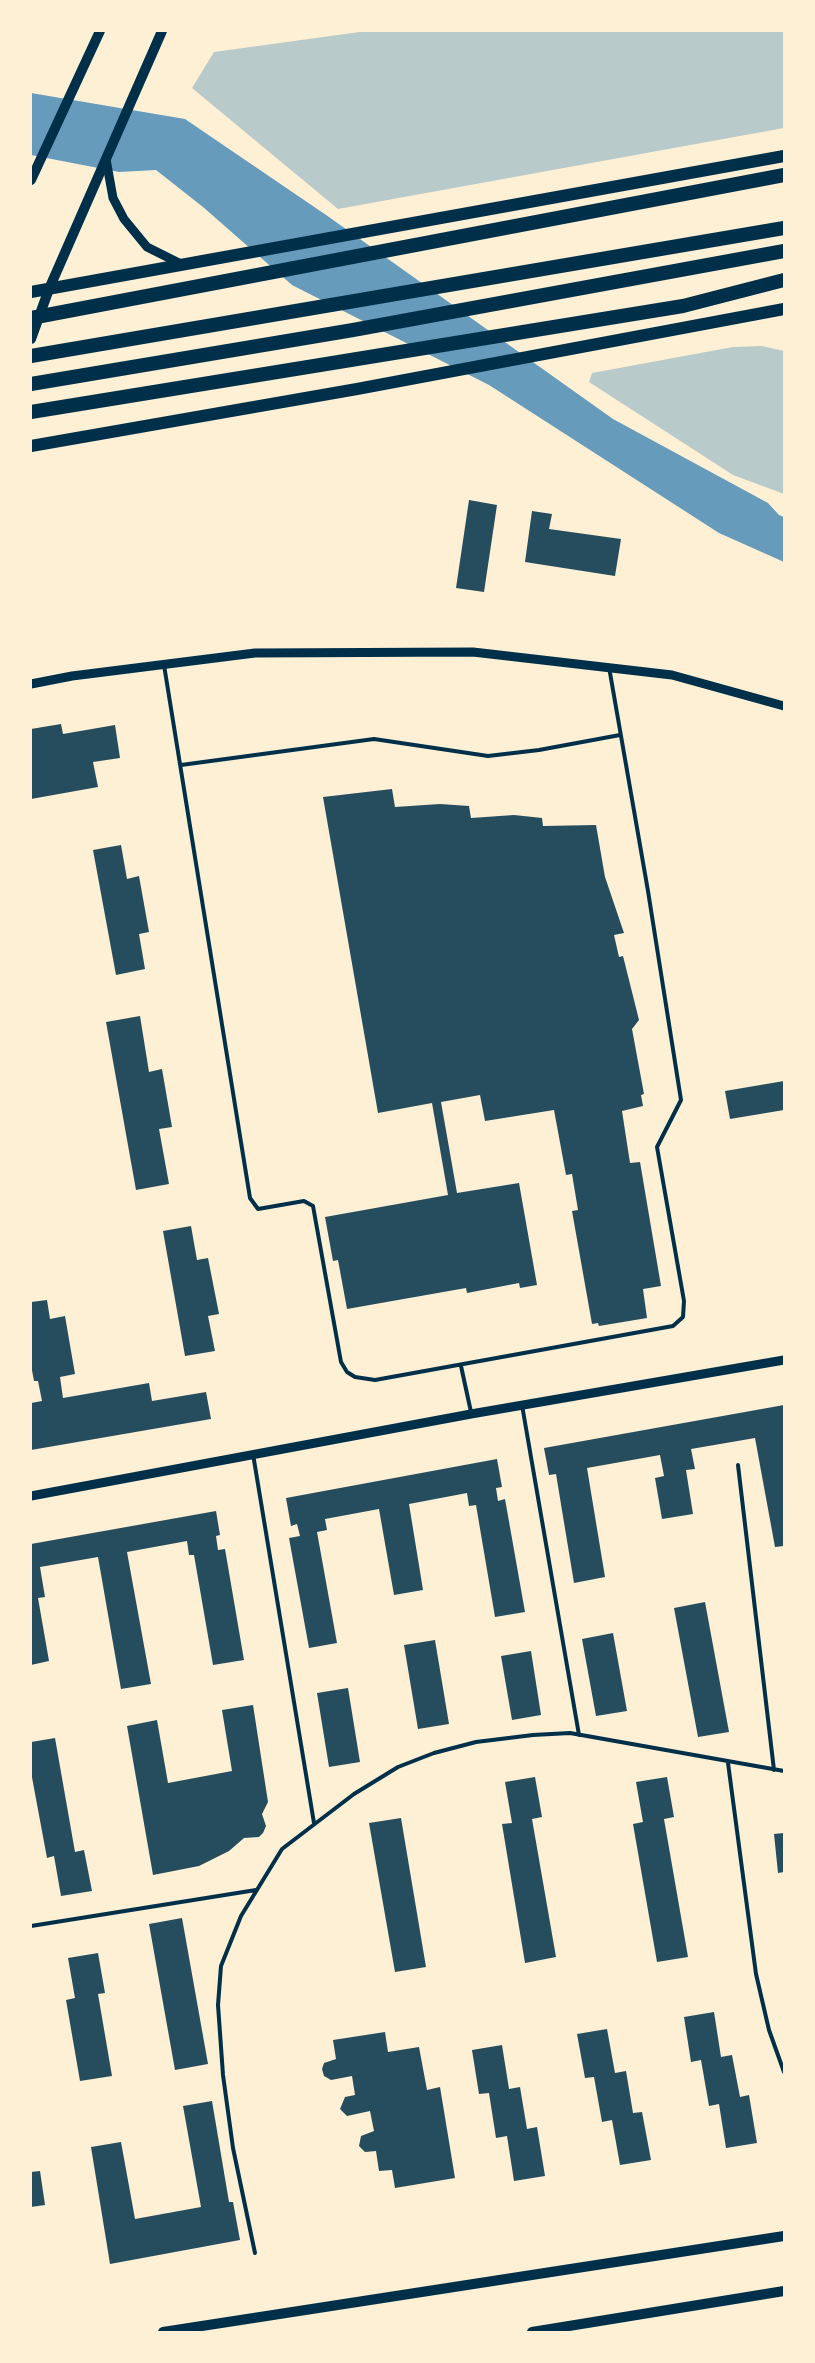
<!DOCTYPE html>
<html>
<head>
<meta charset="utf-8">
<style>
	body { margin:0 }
	#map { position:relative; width:815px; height:2363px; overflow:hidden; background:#fdf0d5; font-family:Poppins,sans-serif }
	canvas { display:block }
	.frame { position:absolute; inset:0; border:32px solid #fdf0d5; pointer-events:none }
</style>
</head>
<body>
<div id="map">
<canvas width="815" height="2363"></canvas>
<div class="frame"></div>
</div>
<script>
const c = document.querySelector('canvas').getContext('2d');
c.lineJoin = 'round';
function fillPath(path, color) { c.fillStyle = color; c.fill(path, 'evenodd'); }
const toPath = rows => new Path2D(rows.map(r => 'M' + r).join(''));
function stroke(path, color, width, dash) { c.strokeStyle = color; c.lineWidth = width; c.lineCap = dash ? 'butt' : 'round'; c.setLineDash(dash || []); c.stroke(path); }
fillPath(toPath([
	[367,31,784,31,784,128,338,209,192,88,214,52],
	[762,346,784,351,784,494,733,475,589,382,592,373,733,347]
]), '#b9caca');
fillPath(toPath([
	[31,93,185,119,329,217,613,419,768,503,779,515,784,517,784,562,719,533,489,385,292,285,203,207,156,170,119,172,31,155]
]), '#669bbc');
fillPath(toPath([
	[469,500,497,505,484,592,456,588],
	[532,511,552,514,549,529,621,539,615,576,525,562],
	[61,724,63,734,115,725,120,758,93,762,98,787,31,799,31,729],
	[392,789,395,807,440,804,469,806,471,818,514,815,542,818,543,826,596,825,605,877,624,933,614,935,619,957,623,956,639,1020,632,1029,644,1094,641,1095,643,1106,622,1111,630,1163,640,1162,661,1286,643,1289,647,1318,599,1326,598,1323,592,1324,572,1211,578,1210,572,1174,566,1175,554,1110,485,1121,480,1095,441,1102,457,1193,519,1183,537,1285,520,1288,519,1283,467,1293,466,1288,347,1309,338,1260,333,1261,325,1217,448,1195,432,1103,378,1113,323,797],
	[121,845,127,879,139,876,149,932,139,934,145,969,116,975,93,850],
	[140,1016,149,1072,162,1069,172,1127,159,1129,169,1184,136,1190,106,1022],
	[784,1081,784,1110,730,1119,725,1091],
	[191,1226,197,1260,208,1258,219,1314,208,1316,215,1351,185,1356,163,1231],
	[47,1300,50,1319,65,1316,75,1374,60,1377,63,1398,149,1383,152,1401,206,1392,211,1419,31,1450,31,1403,42,1401,38,1381,34,1381,31,1365,31,1302],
	[784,1405,784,1546,775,1547,755,1438,691,1449,695,1469,686,1470,693,1514,662,1519,655,1478,664,1476,660,1455,587,1468,605,1577,574,1583,556,1474,549,1475,544,1448],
	[497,1459,502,1487,496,1488,498,1501,505,1499,525,1612,495,1617,476,1505,469,1506,467,1493,409,1504,423,1590,394,1595,379,1509,325,1519,327,1530,317,1532,337,1643,309,1648,289,1538,300,1536,297,1524,291,1526,286,1498],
	[216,1511,220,1535,216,1536,218,1550,225,1549,244,1660,213,1665,194,1555,189,1555,187,1541,127,1552,151,1684,121,1689,98,1557,40,1567,45,1597,38,1598,49,1661,31,1665,31,1544],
	[705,1602,729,1732,698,1737,674,1608],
	[613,1633,627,1711,596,1716,582,1639],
	[435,1640,449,1724,418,1729,404,1645],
	[531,1651,541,1715,512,1720,501,1656],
	[348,1688,360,1762,329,1767,317,1693],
	[253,1705,268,1802,262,1814,266,1826,263,1833,259,1837,244,1838,229,1851,199,1866,153,1875,127,1726,157,1720,168,1783,232,1771,222,1710],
	[55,1738,75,1852,84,1850,92,1891,61,1896,54,1856,47,1858,31,1772,31,1742],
	[535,1777,542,1817,532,1819,556,1957,525,1963,502,1824,512,1823,505,1782],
	[667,1777,674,1817,664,1819,688,1957,657,1962,633,1824,643,1822,636,1782],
	[401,1818,426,1967,395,1972,369,1823],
	[784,1833,784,1872,778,1873,774,1834],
	[182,1918,208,2064,175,2070,149,1924],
	[98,1953,105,1993,98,1994,112,2076,80,2081,66,2000,75,1998,68,1958],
	[714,2012,721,2057,732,2055,740,2097,749,2095,757,2143,726,2148,719,2104,709,2106,701,2060,691,2062,684,2017],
	[607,2029,615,2073,626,2071,633,2113,642,2112,651,2160,620,2165,612,2120,602,2122,594,2077,585,2078,577,2034],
	[385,2032,388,2052,419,2047,427,2090,440,2087,455,2178,395,2188,392,2170,379,2171,376,2151,365,2152,359,2146,361,2136,374,2131,370,2111,347,2116,340,2109,345,2097,355,2095,352,2076,331,2080,324,2076,322,2069,324,2063,336,2059,333,2040],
	[502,2045,509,2089,520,2087,527,2129,537,2127,545,2176,514,2181,507,2136,496,2138,489,2093,479,2094,472,2050],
	[212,2101,229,2202,233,2202,240,2240,110,2264,91,2147,121,2142,135,2219,201,2207,183,2106],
	[40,2171,45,2205,31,2207,31,2172]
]), '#264d5e');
stroke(toPath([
	[164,665,250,1198,258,1209,304,1201,313,1206,341,1362,347,1372,355,1377,375,1380,673,1326,683,1317,684,1301,657,1147,681,1100,648,891,609,667],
	[181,765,374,739,488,756,539,750,620,735],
	[461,1366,471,1412],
	[522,1405,579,1735],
	[253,1454,314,1823],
	[738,1465,774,1770],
	[728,1763,756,1974,769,2030,784,2072],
	[31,1926,256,1890],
	[255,2253,233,2148,223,2075,218,2005,221,1966,241,1916,282,1849,354,1794,398,1767,434,1753,476,1742,533,1735,570,1733,784,1771]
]), '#003049', 4);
stroke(toPath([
	[106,159,113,198,124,219,147,247,183,265],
	[31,684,72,676,255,653,473,652,672,675,784,706],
	[31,1496,471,1414,784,1360]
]), '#003049', 9);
stroke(toPath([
	[31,180,100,31],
	[31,339,49,289,162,31],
	[163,2332,784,2236],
	[532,2332,784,2291]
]), '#003049', 10);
stroke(toPath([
	[31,292,784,156],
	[31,446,357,389,784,309]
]), '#003049', 12);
stroke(toPath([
	[31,318,784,175],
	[31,356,784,228],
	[31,384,353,330,784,251],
	[31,412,683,306,784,280]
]), '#003049', 14);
</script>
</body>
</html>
